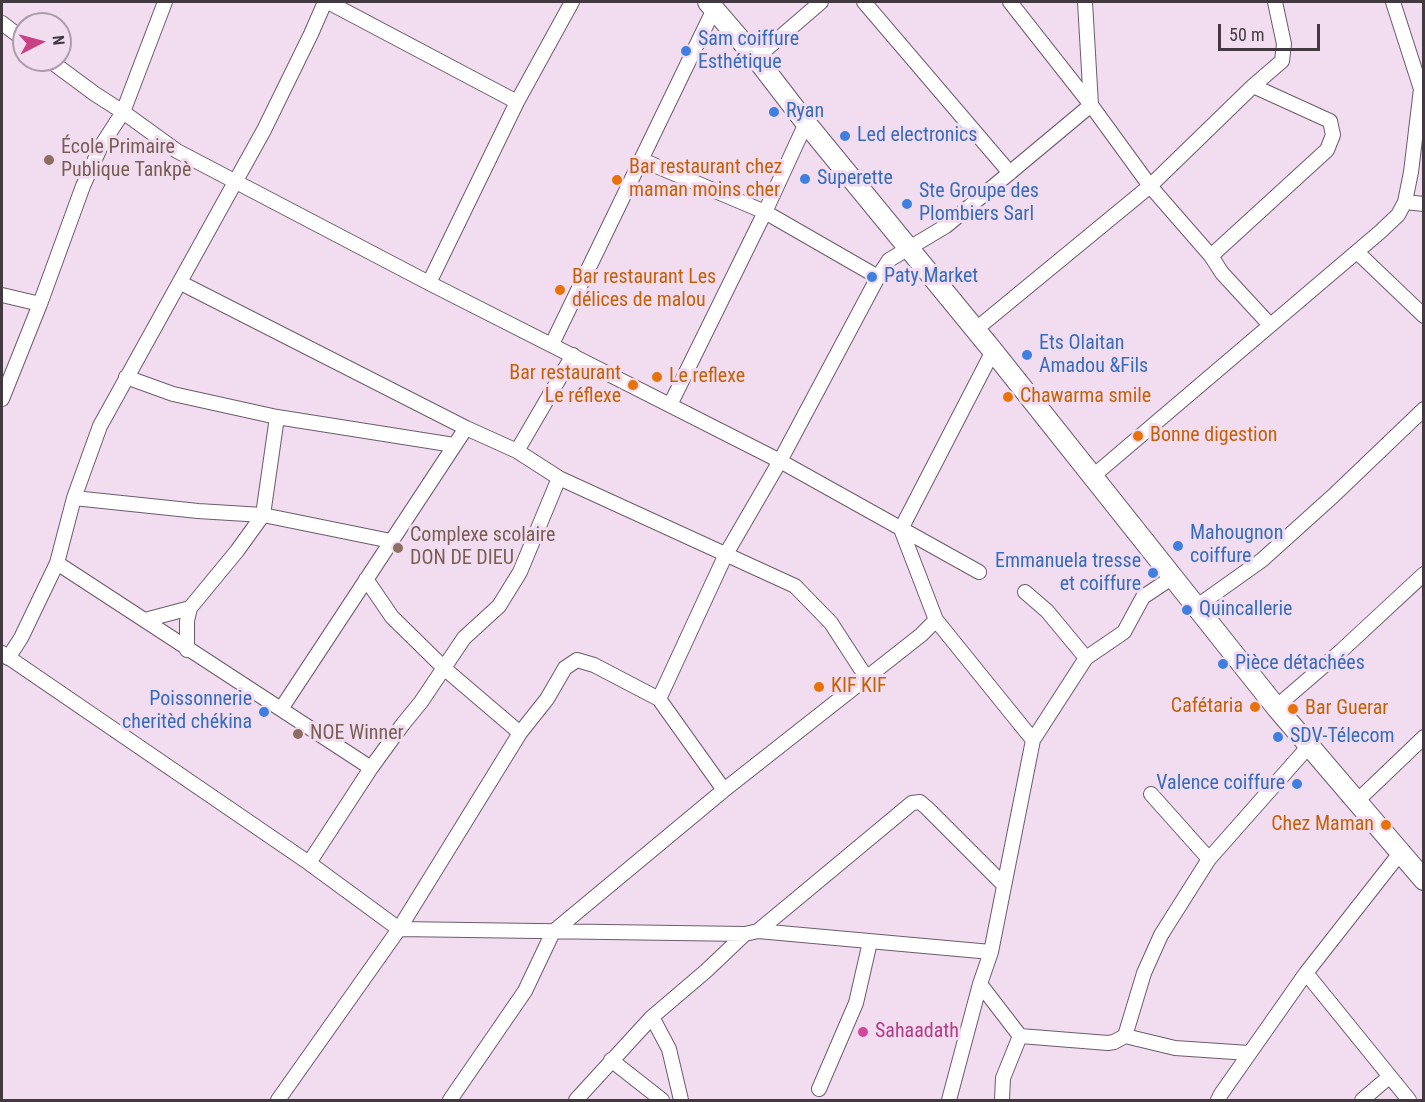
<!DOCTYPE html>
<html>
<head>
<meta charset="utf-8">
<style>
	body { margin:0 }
	#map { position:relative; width:1425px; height:1102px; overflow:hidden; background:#f2ddf0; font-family:"Roboto Condensed",sans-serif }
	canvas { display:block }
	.frame { position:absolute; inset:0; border:3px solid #423941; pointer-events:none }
	.north { position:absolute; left:12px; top:12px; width:60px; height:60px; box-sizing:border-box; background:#f2ddf0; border:2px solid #ac9baa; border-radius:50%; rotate:84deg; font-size:16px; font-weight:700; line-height:24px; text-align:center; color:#423941 }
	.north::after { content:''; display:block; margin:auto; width:21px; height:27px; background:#c84182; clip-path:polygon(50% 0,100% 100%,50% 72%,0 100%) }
	.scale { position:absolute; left:1218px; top:24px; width:102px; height:27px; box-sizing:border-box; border:3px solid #423941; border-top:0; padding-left:8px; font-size:18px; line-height:21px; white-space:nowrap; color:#423941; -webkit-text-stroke:4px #f2ddf0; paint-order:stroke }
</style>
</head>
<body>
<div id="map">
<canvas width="1425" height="1102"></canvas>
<div class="frame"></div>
<div class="north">N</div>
<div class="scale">50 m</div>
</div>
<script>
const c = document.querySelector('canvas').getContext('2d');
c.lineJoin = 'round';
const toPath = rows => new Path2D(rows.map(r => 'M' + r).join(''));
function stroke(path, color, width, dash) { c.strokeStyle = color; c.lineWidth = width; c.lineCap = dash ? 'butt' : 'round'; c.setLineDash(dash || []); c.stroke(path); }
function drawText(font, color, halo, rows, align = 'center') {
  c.font = font + ' "Roboto Condensed",sans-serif'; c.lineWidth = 6; c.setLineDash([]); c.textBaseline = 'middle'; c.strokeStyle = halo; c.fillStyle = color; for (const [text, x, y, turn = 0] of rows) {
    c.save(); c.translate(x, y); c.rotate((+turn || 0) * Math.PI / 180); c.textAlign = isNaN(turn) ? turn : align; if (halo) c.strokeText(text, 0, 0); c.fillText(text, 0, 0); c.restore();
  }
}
const street = toPath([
	[328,2,517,102],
	[864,2,1010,173],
	[1010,2,1091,105,1150,186,1211,256,1222,273,1270,325],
	[2,23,24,40],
	[756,58,821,2],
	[49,60,95,94,123,112,177,151,429,283,780,461,979,572],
	[642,160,765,212,878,277],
	[1405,202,1424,204],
	[1357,252,1424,316],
	[1211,256,1327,150,1333,135,1330,121,1253,86],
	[181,283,466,428,517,451,559,478,795,586,831,623,866,677],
	[429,283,517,102,572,2],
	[2,295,40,304],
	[975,330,1150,186,1253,86,1282,61,1284,44,1275,2],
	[552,344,714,9],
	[126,377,173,394,277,417,454,445],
	[2,399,40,304,83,186,101,146,123,112,165,2],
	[670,405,765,212,806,123],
	[517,451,573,355],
	[1092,477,1380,232,1398,215,1405,202,1411,172,1421,89,1393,2],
	[74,498,100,426,264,130,311,34,325,2],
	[57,563,371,768],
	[366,579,392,617,445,669,520,733],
	[1025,592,1047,611,1086,658],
	[1196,607,1262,560,1333,496,1424,409],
	[145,620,190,608],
	[936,620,901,529,993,351],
	[187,650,187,621,190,608,237,551,263,515,277,417],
	[2,653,309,863,399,929,745,934,758,931,991,952,980,984,1020,1036,1108,1043,1114,1042,1125,1036,1175,1048,1249,1053],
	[8,658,21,638,57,563,74,498,198,511,263,515,391,541],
	[659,699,726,554,780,461,878,277,889,260,946,226,1091,105,1085,2],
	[1276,707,1341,651,1424,574],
	[281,709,466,428],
	[1151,794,1209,859],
	[1356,802,1424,737],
	[309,863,371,768,403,724,421,702,464,638,499,606,520,572,559,478],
	[758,931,912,803,920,802,927,808,1003,884],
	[991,952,1033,740,1086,658,1124,632,1143,597,1173,577],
	[1306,973,1409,1100],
	[652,1017,669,1049,681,1100],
	[1125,1036,1144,973,1161,935,1209,859,1308,747],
	[611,1060,662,1100],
	[819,1089,856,1003,870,942],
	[278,1100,399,929,520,733,547,699,565,668,577,660,594,665,659,699,724,790],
	[450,1100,525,991,553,932,724,790,921,635,936,620,1033,740],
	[576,1100,652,1017,706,971,745,934],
	[949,1100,980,984],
	[1002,1100,1003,1078,1020,1036],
	[1218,1100,1221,1094,1306,973,1401,852],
	[1362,1100,1389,1077]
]);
const secondary = toPath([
	[708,2,756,58,806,123,993,351,1276,707,1424,880]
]);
stroke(street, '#6d5b6c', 16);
stroke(secondary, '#6d5b6c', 22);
stroke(street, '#fff', 14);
stroke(secondary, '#fff', 20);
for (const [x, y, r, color] of [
	[686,51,6,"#3f7fe0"],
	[774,112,6,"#3f7fe0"],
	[845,136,6,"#3f7fe0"],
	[49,160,6,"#8d6e63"],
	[805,179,6,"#3f7fe0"],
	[617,180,6,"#e8710a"],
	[907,204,6,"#3f7fe0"],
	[872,277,6,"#3f7fe0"],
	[560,290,6,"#e8710a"],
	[1027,355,6,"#3f7fe0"],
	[657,377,6,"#e8710a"],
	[633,385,6,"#e8710a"],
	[1008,397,6,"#e8710a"],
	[1138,436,6,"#e8710a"],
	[1178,546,6,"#3f7fe0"],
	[398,548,6,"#8d6e63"],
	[1153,573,6,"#3f7fe0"],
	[1187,610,6,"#3f7fe0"],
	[1223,664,6,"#3f7fe0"],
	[819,687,6,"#e8710a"],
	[1255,707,6,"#e8710a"],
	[1293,709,6,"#e8710a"],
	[264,712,6,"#3f7fe0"],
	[298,734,6,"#8d6e63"],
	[1278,737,6,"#3f7fe0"],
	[1297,784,6,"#3f7fe0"],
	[1386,825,6,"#e8710a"],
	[863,1032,6,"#d1479c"]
]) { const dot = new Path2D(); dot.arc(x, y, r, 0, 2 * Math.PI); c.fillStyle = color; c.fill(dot); stroke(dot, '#f2ddf0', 2); }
drawText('20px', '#366cbe', '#f2ddf0', [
	["Sam coiffure",698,40],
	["Esthétique",698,63],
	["Ryan",786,112],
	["Led electronics",857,136],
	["Superette",817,179],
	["Ste Groupe des",919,192],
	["Plombiers Sarl",919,215],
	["Paty Market",884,277],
	["Ets Olaitan",1039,344],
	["Amadou &Fils",1039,367],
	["Mahougnon",1190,534],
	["coiffure",1190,557],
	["Emmanuela tresse",1141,562,"right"],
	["et coiffure",1141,585,"right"],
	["Quincallerie",1199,610],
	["Pièce détachées",1235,664],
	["Poissonnerie",252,700,"right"],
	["cheritèd chékina",252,723,"right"],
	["SDV-Télecom",1290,737],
	["Valence coiffure",1285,784,"right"]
], 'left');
drawText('20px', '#785e54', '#f2ddf0', [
	["École Primaire",61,148],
	["Publique Tankpè",61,171],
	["Complexe scolaire",410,536],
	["DON DE DIEU",410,559],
	["NOE Winner",310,734]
], 'left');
drawText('20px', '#c56008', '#f2ddf0', [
	["Bar restaurant chez",629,168],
	["maman moins cher",629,191],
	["Bar restaurant Les",572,278],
	["délices de malou",572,301],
	["Bar restaurant",621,374,"right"],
	["Le réflexe",621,397,"right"],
	["Le reflexe",669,377],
	["Chawarma smile",1020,397],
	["Bonne digestion",1150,436],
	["KIF KIF",831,687],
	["Cafétaria",1243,707,"right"],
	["Bar Guerar",1305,709],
	["Chez Maman",1374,825,"right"]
], 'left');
drawText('20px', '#b23c85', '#f2ddf0', [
	["Sahaadath",875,1032]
], 'left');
</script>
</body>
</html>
